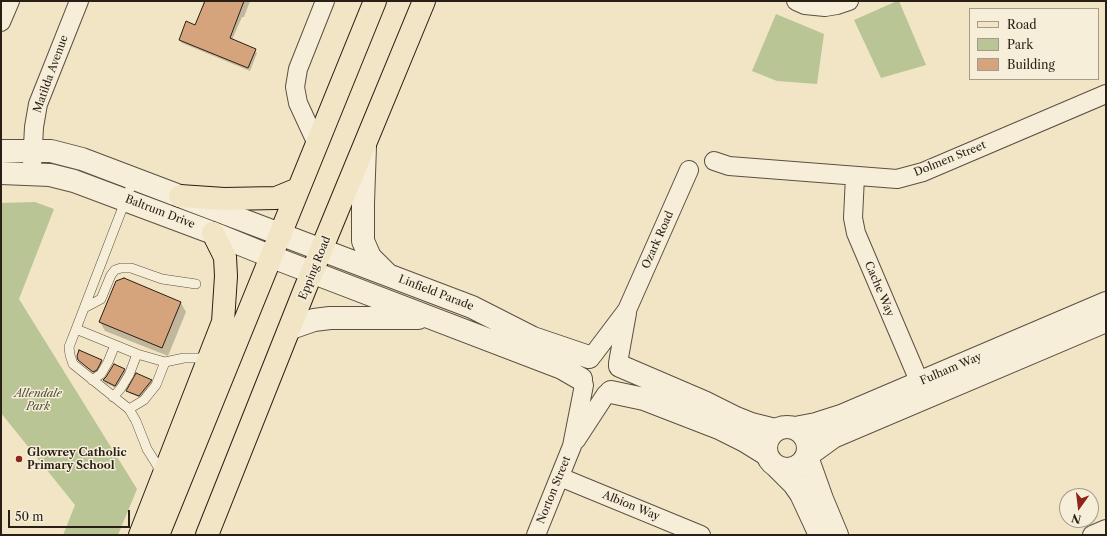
<!DOCTYPE html>
<html>
<head>
<meta charset="utf-8">
<style>
	body { margin:0 }
	#map { position:relative; width:1107px; height:536px; overflow:hidden; background:#f1e5c5; font-family:"Libre Caslon Text",serif }
	canvas { display:block }
	.frame { position:absolute; inset:0; border:2px solid #291f15; pointer-events:none }
	.legend { position:absolute; left:969px; top:8px; width:130px; height:72px; box-sizing:border-box; background:#f6eed9; border:1px solid #a49b8b; margin:0; padding:5px 7px; list-style:none; font-size:12px; color:#291f15 }
	.legend li { display:flex; align-items:center; gap:8px; height:20px }
	.legend b { width:20px; border:1px solid #a49b8b }
	.north { position:absolute; left:1059px; top:488px; width:40px; height:40px; box-sizing:border-box; background:#f6eed9; border:1px solid #a49b8b; border-radius:50%; rotate:194deg; font-size:11px; font-weight:700; line-height:16px; text-align:center; color:#291f15 }
	.north::after { content:''; display:block; margin:auto; width:14px; height:18px; background:#8f2418; clip-path:polygon(50% 0,100% 100%,50% 72%,0 100%) }
	.scale { position:absolute; left:8px; top:510px; width:122px; height:18px; box-sizing:border-box; border:2px solid #291f15; border-top:0; padding-left:5px; font-size:12px; line-height:14px; white-space:nowrap; color:#291f15; -webkit-text-stroke:3px #f6eed9; paint-order:stroke }
</style>
</head>
<body>
<div id="map">
<canvas width="1107" height="536"></canvas>
<div class="frame"></div>
<ul class="legend">
<li><b style="height:5px;background:#f1e5c5"></b>Road</li>
<li><b style="height:11px;background:#b9c595"></b>Park</li>
<li><b style="height:11px;background:#d5a47d"></b>Building</li>
</ul>
<div class="north">N</div>
<div class="scale">50 m</div>
</div>
<script>
const c = document.querySelector('canvas').getContext('2d');
c.lineJoin = 'round';
function fillPath(path, color) { c.fillStyle = color; c.fill(path, 'evenodd'); }
const toPath = rows => new Path2D(rows.map(r => 'M' + r).join(''));
function stroke(path, color, width, dash) { c.strokeStyle = color; c.lineWidth = width; c.lineCap = dash ? 'butt' : 'round'; c.setLineDash(dash || []); c.stroke(path); }
function drawText(font, color, halo, rows, align = 'center') {
  c.font = font + ' "Libre Caslon Text",serif'; c.lineWidth = 3; c.setLineDash([]); c.textBaseline = 'middle'; c.strokeStyle = halo; c.fillStyle = color; for (const [text, x, y, turn = 0] of rows) {
    c.save(); c.translate(x, y); c.rotate((+turn || 0) * Math.PI / 180); c.textAlign = isNaN(turn) ? turn : align; if (halo) c.strokeText(text, 0, 0); c.fillText(text, 0, 0); c.restore();
  }
}
fillPath(toPath([
	[897,1,899,1,926,65,881,78,854,20],
	[776,14,824,34,817,84,777,81,752,71],
	[35,202,54,209,19,299,137,489,118,535,63,535,75,505,1,413,1,203]
]), '#b9c595');
fillPath(toPath([
	[204,1,250,1,244,17,242,17,232,40,255,50,257,53,250,71,182,43,180,40,196,26],
	[181,303,186,312,168,356,105,331,100,322],
	[79,360,102,361,103,363,98,372,95,374,81,363],
	[124,370,126,372,116,388,105,383,104,380],
	[151,380,152,383,141,398,129,393,128,391]
]), '#0003');
const building = toPath([
	[205,1,244,1,230,38,256,49,248,68,179,40,186,21,195,25,205,1],
	[124,278,181,302,162,348,99,322,116,281,124,278],
	[79,350,102,360,97,370,93,372,78,360,77,356,79,350],
	[114,364,125,369,115,386,103,380,106,377,114,364],
	[136,373,152,380,139,396,126,391,136,373]
]);
fillPath(building, '#d5a47d');
stroke(building, '#291f15', 1);
const service = toPath([
	[134,178,76,329,69,347,70,355,73,364,129,409,136,421,147,449,157,465,160,474],
	[84,308,101,299,111,275,115,270,121,268,131,268,162,279,196,284],
	[76,329,137,354,165,362],
	[92,380,101,374,108,362,115,345],
	[113,397,121,388,129,375,137,354],
	[129,409,144,400,156,385,165,362,184,358,210,358]
]);
const minor = toPath([
	[796,1,805,5,825,7,837,5,849,1],
	[1,22,10,1],
	[317,144,298,103,295,87,298,69,325,1],
	[714,161,729,166,897,179,923,172,1106,94],
	[32,165,34,127,38,104,79,1],
	[855,176,853,218,856,233,925,395],
	[593,355,627,310,689,170],
	[618,363,627,313],
	[576,440,606,394],
	[560,477,701,535],
	[536,535,572,446,584,385],
	[1092,535,1106,529]
]);
const tertiary = toPath([
	[365,146,363,203,363,241,370,257,386,273],
	[1,151,51,151,82,159,472,307,533,338,589,357],
	[1,173,50,175,74,181,213,233,272,257,562,368,581,379],
	[291,328,314,320,330,318,418,318],
	[620,366,704,402,736,418,751,424,775,430],
	[611,392,644,399,719,428,745,441,766,454],
	'766 448a21 21 0 1 1 42 0a21 21 0 1 1-42 0Z',
	[795,428,816,424,841,416,1106,303],
	[808,455,833,437,1106,321],
	[807,457,822,499,837,535],
	[775,465,794,484,801,494,820,535]
]);
const primary = toPath([
	[180,196,224,199,276,198,298,189],
	[140,535,223,322,226,276,225,257,213,233],
	[158,535,375,1],
	[207,535,305,289,424,1]
]);
stroke(service, '#5b5041', 10);
stroke(minor, '#5b5041', 20);
stroke(tertiary, '#5b5041', 24);
stroke(primary, '#291f15', 24);
stroke(service, '#f6eed9', 9);
stroke(minor, '#f6eed9', 18);
stroke(tertiary, '#f6eed9', 22);
stroke(primary, '#f1e5c5', 22);
for (const [x, y, r, color] of [
	[19,459,4,"#8f2418"]
]) { const dot = new Path2D(); dot.arc(x, y, r, 0, 2 * Math.PI); c.fillStyle = color; c.fill(dot); stroke(dot, '#f6eed9', 1.5); }
drawText('11px', '#291f15', '#f6eed9', [
	["Matilda Avenue",51,74,-70],
	["Dolmen Street",950,159,-22],
	["Baltrum Drive",160,212,21],
	["Ozark Road",658,240,-66],
	["Epping Road",315,268,-68],
	["Cache Way",879,289,67],
	["Linfield Parade",436,293,21],
	["Fulham Way",951,369,-23],
	["Norton Street",554,490,-68],
	["Albion Way",631,506,22]
]);
drawText('italic 11px', '#54513b', '#f6eed9', [
	["Allendale",38,394],
	["Park",38,407]
]);
drawText('bold 11px', '#291f15', '#f6eed9', [
	["Glowrey Catholic",27,453],
	["Primary School",27,466]
], 'left');
</script>
</body>
</html>
